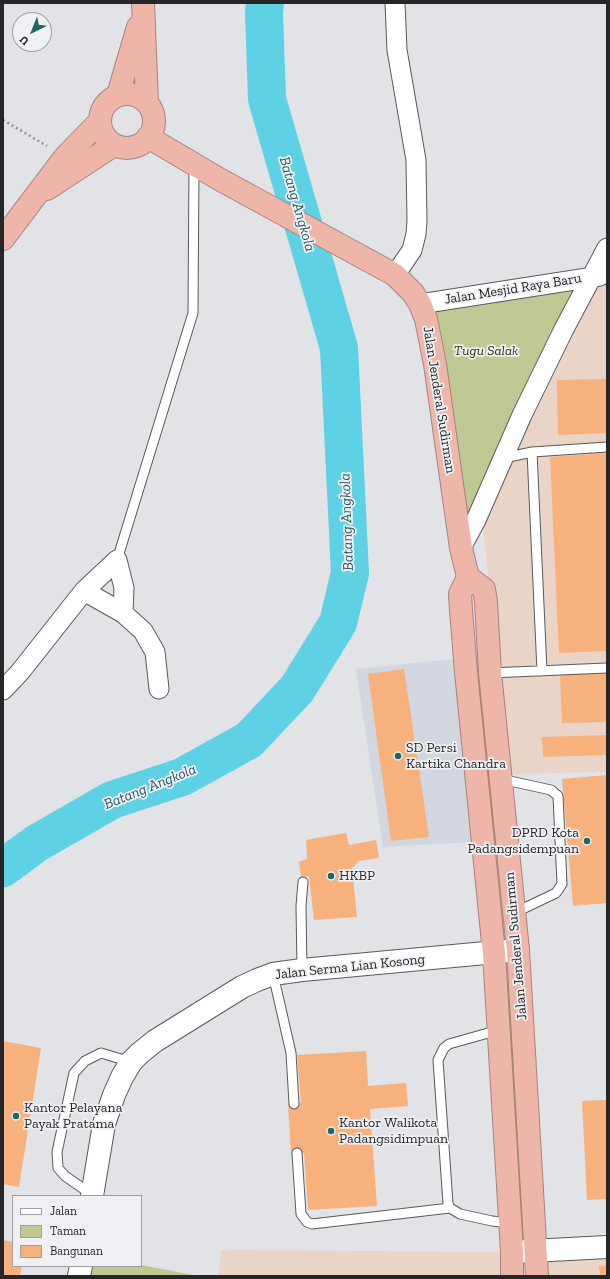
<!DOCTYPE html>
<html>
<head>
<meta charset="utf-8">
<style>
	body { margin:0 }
	#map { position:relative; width:610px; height:1279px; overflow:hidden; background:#e1e3e6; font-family:"Zilla Slab",serif }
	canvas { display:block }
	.frame { position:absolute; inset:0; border:4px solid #262628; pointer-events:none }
	.legend { position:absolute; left:12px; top:1195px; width:130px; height:72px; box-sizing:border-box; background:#eef0f3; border:1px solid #9e9fa2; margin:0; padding:5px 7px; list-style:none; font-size:12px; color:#262628 }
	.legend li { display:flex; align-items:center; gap:8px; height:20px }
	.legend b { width:20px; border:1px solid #9e9fa2 }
	.north { position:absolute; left:12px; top:12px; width:40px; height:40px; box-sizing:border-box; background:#eef0f3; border:1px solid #9e9fa2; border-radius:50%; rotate:223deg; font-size:11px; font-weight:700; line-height:16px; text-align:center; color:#262628 }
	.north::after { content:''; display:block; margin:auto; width:14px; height:18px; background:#1c6863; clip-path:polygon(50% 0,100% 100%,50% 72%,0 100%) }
</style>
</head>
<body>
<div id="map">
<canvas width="610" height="1279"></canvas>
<div class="frame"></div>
<ul class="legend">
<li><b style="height:5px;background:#fff"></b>Jalan</li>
<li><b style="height:11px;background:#bec892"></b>Taman</li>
<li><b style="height:11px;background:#f7b17d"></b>Bangunan</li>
</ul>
<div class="north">U</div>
</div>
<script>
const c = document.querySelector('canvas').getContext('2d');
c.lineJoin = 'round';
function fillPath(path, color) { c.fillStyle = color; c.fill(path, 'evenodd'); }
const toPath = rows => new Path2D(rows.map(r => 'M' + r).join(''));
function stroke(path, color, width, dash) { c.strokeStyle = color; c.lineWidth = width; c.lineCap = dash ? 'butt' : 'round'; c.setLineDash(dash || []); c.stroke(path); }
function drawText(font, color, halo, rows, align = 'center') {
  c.font = font + ' "Zilla Slab",serif'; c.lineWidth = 3.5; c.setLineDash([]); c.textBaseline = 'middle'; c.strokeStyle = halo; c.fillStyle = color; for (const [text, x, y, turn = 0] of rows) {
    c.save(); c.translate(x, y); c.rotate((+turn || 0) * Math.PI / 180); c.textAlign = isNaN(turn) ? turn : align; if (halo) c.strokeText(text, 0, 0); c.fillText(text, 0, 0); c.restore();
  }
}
fillPath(toPath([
	[595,280,607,281,607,772,508,774,482,514],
	[221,1250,503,1252,504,1276,218,1276],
	[607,1252,607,1276,542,1276,539,1257]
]), '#e9d4c7');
fillPath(toPath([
	[454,659,474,842,383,847,356,669]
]), '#d1d6df');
fillPath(toPath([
	[579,281,461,532,423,306],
	[141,1265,199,1276,89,1276,90,1266]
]), '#bec892');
stroke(toPath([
	[3,868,37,843,112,800,182,777,249,740,297,689,338,623,350,573,339,348,267,99,264,13,265,3]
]), '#5fd1e4', 38);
fillPath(toPath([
	[607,379,607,433,558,435,557,380],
	[607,453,607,651,559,653,550,457],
	[404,669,429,837,391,841,368,674],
	[607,673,607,722,562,723,560,675],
	[607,735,607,755,543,757,542,737],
	[607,775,607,903,573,906,562,779],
	[346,833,349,845,376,840,379,858,359,861,352,868,357,917,314,920,309,876,301,877,299,862,307,859,306,840],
	[3,1041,41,1048,19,1187,3,1184],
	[366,1051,368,1086,406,1083,408,1106,370,1109,377,1206,308,1210,304,1153,291,1154,288,1104,301,1103,297,1055],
	[607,1100,607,1199,587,1200,582,1101],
	[3,1240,13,1242,13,1266,22,1266,20,1276,3,1276],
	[599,1266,607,1266,607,1276,600,1276]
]), '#f7b17d');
const lane = toPath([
	[532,452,542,671],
	[504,458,532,452,607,447],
	[117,560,193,313,194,166],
	[490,673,607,668],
	[501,779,551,790,558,796,562,884,556,893,514,913],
	[302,970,301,906,303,882],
	[273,974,291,1053,294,1104],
	[499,1030,449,1044,444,1048,438,1060,448,1204,450,1208,460,1214,492,1221,510,1223],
	[297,1153,301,1214,307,1222,312,1224,450,1208],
	[91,1194,65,1176,58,1168,57,1152,74,1073,85,1061,101,1053,131,1062]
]);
const street = toPath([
	[395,275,412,250,416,234,417,221,416,160,397,50,395,3],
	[420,304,600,276],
	[461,548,476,520,522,415,564,329,607,248],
	[117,560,124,588,123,613],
	[84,591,123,613,143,631,155,652,159,689],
	[3,690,20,672,84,591,117,560]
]);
const secondary = toPath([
	[92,1196,104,1124,114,1095,122,1077,131,1062,140,1053,155,1041,242,987,257,980,273,974,302,970,518,950],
	[512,1252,607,1247],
	[79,1276,81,1266]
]);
const highway = toPath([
	[143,3,147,102],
	'100 121a27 27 0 1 1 54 0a27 27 0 1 1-54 0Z',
	[118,95,138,27],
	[148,137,219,179,395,275,413,293,420,304,426,319,435,364,461,548,468,577,460,594,461,610,466,672,494,953,512,1252,512,1276],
	[47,189,114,145],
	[3,239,65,157,100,121],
	[468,577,484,589,486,602,490,673,518,950,537,1276]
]);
stroke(lane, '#585a5d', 11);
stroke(street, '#585a5d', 21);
stroke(secondary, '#585a5d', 24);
stroke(highway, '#a8837c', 24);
stroke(toPath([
	[3,120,47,146]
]), '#919294', 2.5, [2, 3]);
stroke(lane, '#fff', 9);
stroke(street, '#fff', 19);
stroke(secondary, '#fff', 22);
stroke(highway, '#eeb5a9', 22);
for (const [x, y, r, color] of [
	[398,756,4,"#1c6863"],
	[587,841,4,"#1c6863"],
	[331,876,4,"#1c6863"],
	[16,1116,4,"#1c6863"],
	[331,1131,4,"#1c6863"]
]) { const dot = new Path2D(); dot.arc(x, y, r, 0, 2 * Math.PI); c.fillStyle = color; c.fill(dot); stroke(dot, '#eef0f3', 1.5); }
drawText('14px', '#262628', '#eef0f3', [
	["Jalan Mesjid Raya Baru",513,289,-9],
	["Jalan Jenderal Sudirman",439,400,81],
	["Jalan Jenderal Sudirman",516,946,-95],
	["Jalan Serma Lian Kosong",350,967,-6]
]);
drawText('italic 14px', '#292e0b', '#eef0f3', [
	["Tugu Salak",486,351]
]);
drawText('14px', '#262628', '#eef0f3', [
	["SD Persi",406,748],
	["Kartika Chandra",406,764],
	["DPRD Kota",579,833,"right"],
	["Padangsidempuan",579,849,"right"],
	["HKBP",339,876],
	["Kantor Pelayana",24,1108],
	["Payak Pratama",24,1124],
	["Kantor Walikota",339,1123],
	["Padangsidimpuan",339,1139]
], 'left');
drawText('italic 15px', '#2a5b63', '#eef0f3', [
	["Batang Angkola",297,204,74],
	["Batang Angkola",347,522,-92],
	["Batang Angkola",150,787,-22]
]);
</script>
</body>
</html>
